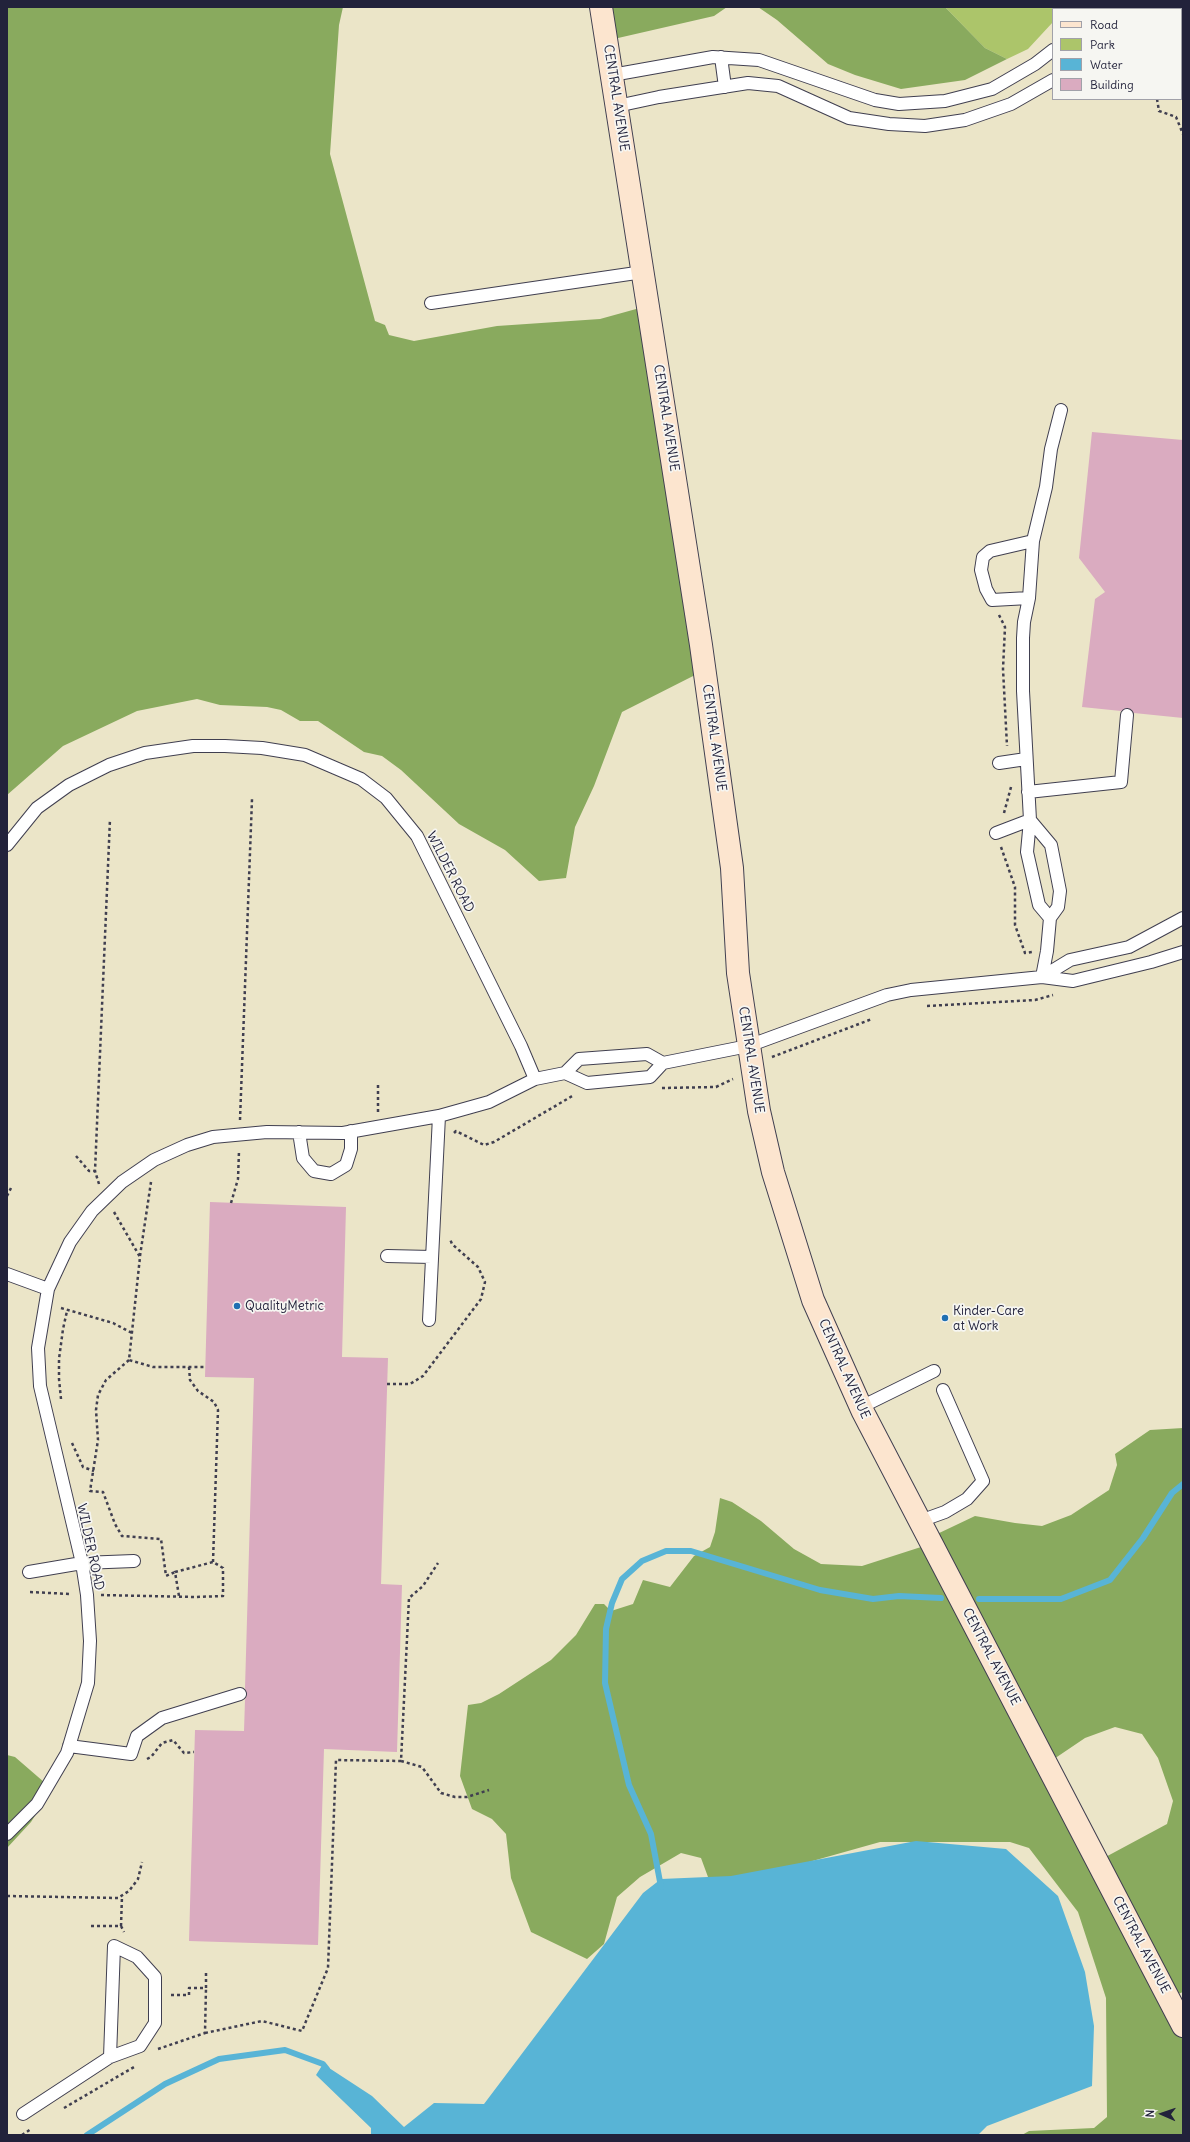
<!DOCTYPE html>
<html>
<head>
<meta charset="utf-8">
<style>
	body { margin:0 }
	#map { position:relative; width:1190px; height:2142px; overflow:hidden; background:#ebe5c8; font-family:Delius,sans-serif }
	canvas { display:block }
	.frame { position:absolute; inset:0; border:8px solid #22223b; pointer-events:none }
	.legend { position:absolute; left:1052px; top:8px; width:130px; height:92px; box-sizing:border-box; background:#f6f6f2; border:1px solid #a1a1a9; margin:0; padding:5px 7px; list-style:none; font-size:12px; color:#22223b }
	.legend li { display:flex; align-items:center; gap:8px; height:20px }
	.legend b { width:20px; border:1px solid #a1a1a9 }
	.north { position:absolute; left:1142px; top:2094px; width:40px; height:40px; -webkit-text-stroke:3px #f6f6f2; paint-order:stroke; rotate:272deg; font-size:11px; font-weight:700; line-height:16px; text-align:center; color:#22223b }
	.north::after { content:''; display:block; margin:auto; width:14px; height:18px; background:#22223b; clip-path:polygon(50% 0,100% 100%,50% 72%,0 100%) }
</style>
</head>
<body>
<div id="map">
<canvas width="1190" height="2142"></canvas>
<div class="frame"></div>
<ul class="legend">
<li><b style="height:5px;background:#fce5cf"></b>Road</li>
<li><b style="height:11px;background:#acc56a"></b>Park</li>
<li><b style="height:11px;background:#58b4d6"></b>Water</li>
<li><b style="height:11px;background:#daabc0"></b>Building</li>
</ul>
<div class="north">N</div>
</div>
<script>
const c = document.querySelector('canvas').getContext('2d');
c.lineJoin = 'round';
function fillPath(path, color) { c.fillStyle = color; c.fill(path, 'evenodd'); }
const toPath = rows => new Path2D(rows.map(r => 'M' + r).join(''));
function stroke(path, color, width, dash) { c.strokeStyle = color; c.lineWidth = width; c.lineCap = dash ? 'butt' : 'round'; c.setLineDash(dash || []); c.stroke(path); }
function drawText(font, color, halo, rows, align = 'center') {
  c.font = font + ' Delius,sans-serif'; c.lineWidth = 3.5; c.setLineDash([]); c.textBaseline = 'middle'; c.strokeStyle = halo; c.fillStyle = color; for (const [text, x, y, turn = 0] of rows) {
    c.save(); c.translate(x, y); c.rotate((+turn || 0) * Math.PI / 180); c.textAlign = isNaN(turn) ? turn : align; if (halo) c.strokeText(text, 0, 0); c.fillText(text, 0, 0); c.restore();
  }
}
fillPath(toPath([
	[945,7,1067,7,1065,9,1053,9,1053,22,1028,49,1007,59,985,48]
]), '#acc56a');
fillPath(toPath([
	[7,7,343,7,339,25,330,154,375,321,385,325,389,335,414,341,497,326,600,319,647,306,701,672,622,712,594,786,575,827,566,878,539,881,505,850,459,824,401,770,382,756,364,752,318,721,300,721,281,710,267,707,220,705,197,699,137,711,63,746,7,795],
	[600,7,727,7,714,16,605,41],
	[758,7,945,7,985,48,1007,59,965,80,901,89,855,75,828,64,777,20],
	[1183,1428,1183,1992,1168,1998,1183,2029,1183,2135,1022,2135,1029,2131,1094,2128,1107,2117,1106,1998,1078,1912,1029,1848,1010,1842,880,1842,784,1869,751,1882,708,1877,701,1858,681,1853,640,1877,617,1897,604,1944,587,1959,531,1932,511,1878,506,1834,492,1819,472,1809,460,1776,468,1705,481,1703,499,1694,551,1660,576,1635,595,1604,604,1604,611,1611,633,1604,643,1580,670,1587,694,1556,710,1547,715,1532,720,1498,732,1502,761,1521,794,1549,821,1564,862,1566,921,1547,935,1535,975,1516,1015,1523,1042,1526,1071,1515,1109,1490,1117,1465,1115,1454,1150,1430],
	[1115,1727,1142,1734,1158,1758,1173,1801,1167,1824,1100,1860,1048,1763,1085,1738],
	[7,1755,15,1757,52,1789,31,1822,7,1848]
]), '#89aa5e');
fillPath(toPath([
	[916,1841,1006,1849,1058,1896,1085,1972,1094,2026,1092,2086,987,2126,978,2135,371,2135,371,2128,316,2075,323,2064,372,2096,404,2127,434,2103,484,2104,643,1893,661,1879,731,1876]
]), '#58b4d6');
stroke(toPath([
	[979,1599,1061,1599,1110,1580,1143,1538,1172,1493,1183,1484],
	[661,1887,651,1834,629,1785,605,1683,606,1629,612,1603,622,1579,642,1561,666,1551,691,1551,820,1590,873,1599,899,1596,941,1598],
	[87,2135,165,2084,219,2059,285,2050,323,2064,327,2069]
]), '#58b4d6', 6);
fillPath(toPath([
	[1092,432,1183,440,1183,718,1134,713,1128,708,1121,711,1082,707,1095,599,1105,592,1079,558],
	[210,1202,346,1207,342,1357,388,1358,381,1584,402,1585,397,1752,324,1749,318,1945,189,1941,195,1730,244,1731,245,1700,247,1695,245,1688,254,1378,205,1377]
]), '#daabc0');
const service = toPath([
	[1089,9,1091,7],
	[1121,9,1123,7],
	[721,57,725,87],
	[612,75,713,57,759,60,875,100,899,104,945,101,992,89,1035,64,1053,50],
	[617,106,659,97,748,83,778,86,849,118,889,124,925,126,965,120,1011,104,1053,80],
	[431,303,643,272],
	[1029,598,992,600,986,589,981,570,983,557,990,551,1033,541],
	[999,763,1026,759],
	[1028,792,1121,782,1127,715],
	[996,833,1030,820],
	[7,845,37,808,69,785,109,765,145,753,193,746,225,746,262,748,305,755,361,779,386,798,417,836,521,1046,535,1079,565,1073,587,1083,650,1077,663,1063,748,1046,887,995,911,990,1042,977,1047,951,1050,918,1058,907,1060,891,1051,845,1030,820],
	[1050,918,1039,905,1027,852,1030,820,1023,691,1023,638,1024,622,1029,598,1033,541,1046,487,1051,449,1061,410],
	[1042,977,1070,960,1129,947,1183,918],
	[1042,977,1073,981,1151,962,1183,952],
	[565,1073,579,1059,647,1054,663,1063],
	[299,1132,303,1158,314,1171,331,1174,346,1165,351,1149,351,1131],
	[387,1256,432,1257],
	[7,1274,48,1289,38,1348,40,1386,82,1563,87,1595,90,1641,88,1683,67,1753,37,1804,7,1834],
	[48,1289,70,1242,92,1211,122,1182,154,1160,187,1145,213,1137,267,1132,343,1133,439,1116],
	[429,1320,439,1116,489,1102,535,1079],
	[861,1407,934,1371],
	[920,1521,945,1512,967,1499,983,1481,943,1390],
	[29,1572,82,1563,134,1561],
	[69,1746,131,1754,137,1736,162,1718,240,1694],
	[23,2114,110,2057,140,2046,155,2023,155,1977,137,1957,114,1946,110,2057]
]);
const secondary = toPath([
	[601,7,701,645,732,868,738,973,759,1111,773,1172,813,1300,863,1412,1183,2026]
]);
stroke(service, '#403f50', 14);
stroke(secondary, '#403f50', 24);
stroke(toPath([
	[1181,21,1183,20],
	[1157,99,1159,111,1176,117,1183,134],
	[999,615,1005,627,1003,669,1007,746],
	[1004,813,1011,787],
	[1001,847,1015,887,1015,925,1025,953,1032,952],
	[927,1006,1035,1000,1053,995],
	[772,1057,872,1019],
	[662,1088,716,1087,733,1079],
	[378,1112,378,1085],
	[240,1120,252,799],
	[454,1133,456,1131,484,1145,494,1142,574,1095],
	[76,1156,89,1171,95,1171],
	[99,1184,95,1171,110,819],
	[7,1196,11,1188],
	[231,1203,238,1179,239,1151],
	[114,1212,140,1257,129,1360,153,1367,205,1367],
	[140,1256,151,1182],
	[61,1308,113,1323,132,1333],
	[129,1360,106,1380,98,1395,96,1410,98,1440,90,1491,103,1492,115,1524,122,1536,161,1539,166,1576,175,1572],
	[189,1367,190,1380,198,1391,214,1402,218,1410,213,1562],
	[387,1384,410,1384,423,1376,481,1299,485,1282,478,1267,452,1244,450,1239],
	[61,1399,59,1379,59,1359,63,1329,67,1311],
	[72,1443,83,1467,94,1471],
	[30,1592,70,1594],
	[101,1595,195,1597,223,1596,223,1568,213,1562,175,1572,179,1596],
	[147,1759,151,1757,162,1743,173,1740,184,1753,194,1752],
	[401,1761,422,1767,441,1793,455,1797,467,1797,489,1790],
	[7,1896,118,1898,129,1891,138,1879,142,1862],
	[91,1926,121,1926,122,1896],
	[121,1926,124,1932],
	[171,1995,189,1995,189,1988,206,1988,206,1970],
	[205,2033,262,2021,302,2031,328,1968,336,1760,401,1761,409,1598,423,1586,438,1563],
	[158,2049,205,2033,206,1988],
	[64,2108,134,2067],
	[22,2135,31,2129]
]), '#403f50', 2.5, [3, 3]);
stroke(service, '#fff', 12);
stroke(secondary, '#fce5cf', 22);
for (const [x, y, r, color] of [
	[237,1306,4,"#1f6fb2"],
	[945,1318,4,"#1f6fb2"]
]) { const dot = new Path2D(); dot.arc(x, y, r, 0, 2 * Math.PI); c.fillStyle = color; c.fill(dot); stroke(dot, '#f6f6f2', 1.5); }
drawText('13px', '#22223b', '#f6f6f2', [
	["CENTRAL AVENUE",616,98,81],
	["CENTRAL AVENUE",666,418,81],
	["CENTRAL AVENUE",714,738,82],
	["WILDER ROAD",450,872,63],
	["CENTRAL AVENUE",751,1060,81],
	["CENTRAL AVENUE",844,1369,66],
	["WILDER ROAD",90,1547,78],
	["CENTRAL AVENUE",991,1657,62],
	["CENTRAL AVENUE",1141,1945,62]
]);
drawText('13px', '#22223b', '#f6f6f2', [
	["QualityMetric",245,1306],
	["Kinder-Care",953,1311],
	["at Work",953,1326]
], 'left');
</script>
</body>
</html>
